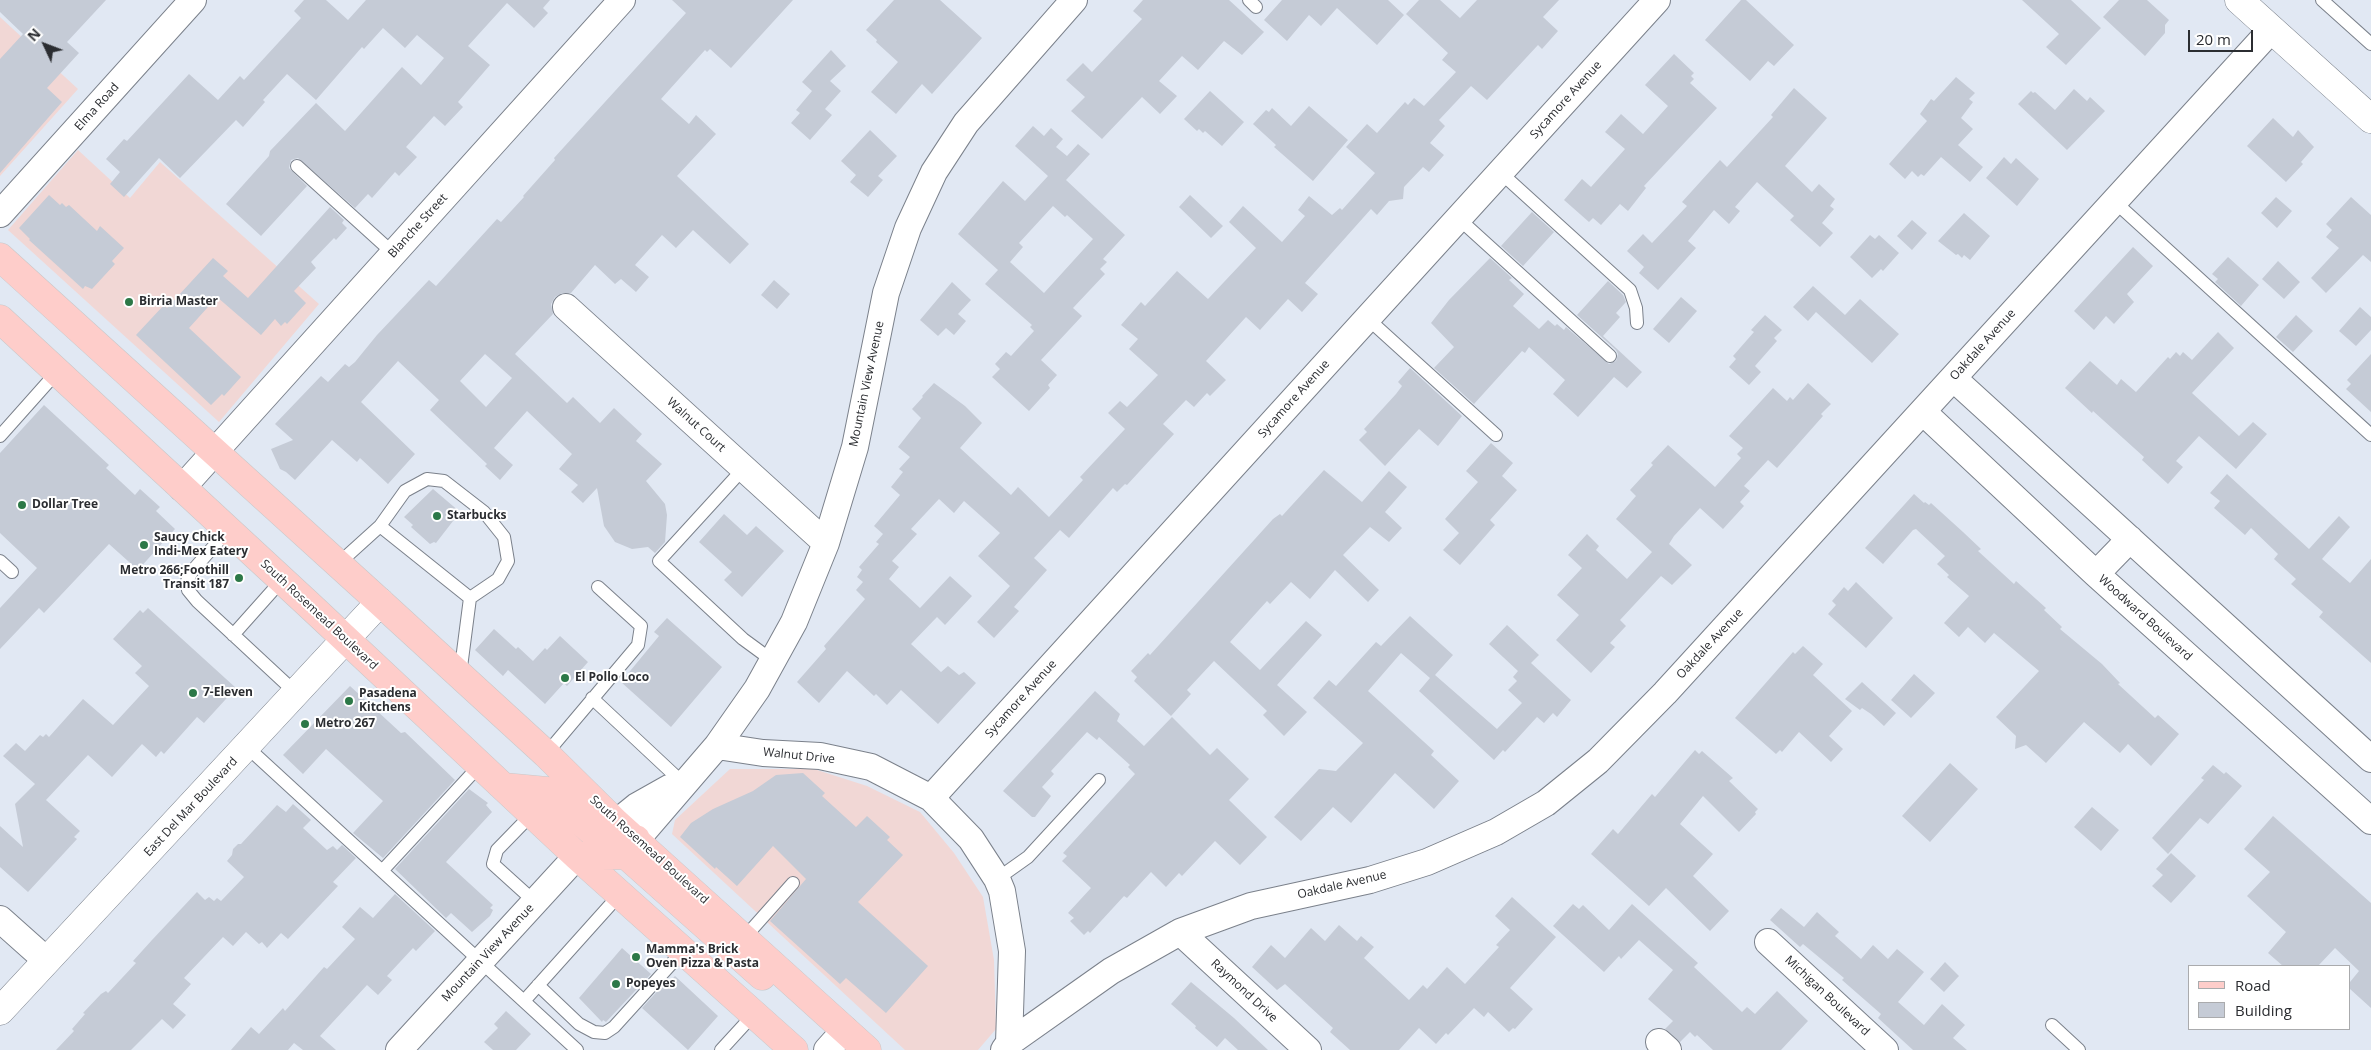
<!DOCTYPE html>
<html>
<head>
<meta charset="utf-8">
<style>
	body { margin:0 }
	#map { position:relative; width:2371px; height:1050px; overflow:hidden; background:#e1e8f3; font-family:"Open Sans",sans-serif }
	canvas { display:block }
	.legend { position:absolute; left:2188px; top:965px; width:162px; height:65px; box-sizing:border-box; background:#fff; border:1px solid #aaabad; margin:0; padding:6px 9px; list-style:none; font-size:15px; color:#2b2d31 }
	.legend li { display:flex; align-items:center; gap:10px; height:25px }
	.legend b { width:25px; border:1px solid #aaabad }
	.north { position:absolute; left:20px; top:20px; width:50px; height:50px; -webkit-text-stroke:4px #fff; paint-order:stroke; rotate:313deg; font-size:14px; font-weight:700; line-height:20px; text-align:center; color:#2b2d31 }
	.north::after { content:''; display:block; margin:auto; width:18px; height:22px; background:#2b2d31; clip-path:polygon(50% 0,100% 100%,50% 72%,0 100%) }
	.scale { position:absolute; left:2188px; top:30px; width:65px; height:22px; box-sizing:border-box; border:2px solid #2b2d31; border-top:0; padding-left:6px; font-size:15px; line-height:18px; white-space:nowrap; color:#2b2d31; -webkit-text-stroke:4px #fff; paint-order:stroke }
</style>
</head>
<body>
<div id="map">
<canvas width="2371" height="1050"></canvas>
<ul class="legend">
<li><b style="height:6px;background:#fecdca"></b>Road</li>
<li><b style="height:14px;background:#c5cbd6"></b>Building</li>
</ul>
<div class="north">N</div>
<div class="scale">20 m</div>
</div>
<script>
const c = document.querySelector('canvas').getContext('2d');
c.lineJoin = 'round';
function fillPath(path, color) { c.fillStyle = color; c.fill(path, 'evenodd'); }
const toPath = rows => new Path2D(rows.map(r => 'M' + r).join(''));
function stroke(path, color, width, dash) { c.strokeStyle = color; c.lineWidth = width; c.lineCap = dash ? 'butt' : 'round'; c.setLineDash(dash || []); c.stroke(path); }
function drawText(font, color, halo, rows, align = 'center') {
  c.font = font + ' "Open Sans",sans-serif'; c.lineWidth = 4; c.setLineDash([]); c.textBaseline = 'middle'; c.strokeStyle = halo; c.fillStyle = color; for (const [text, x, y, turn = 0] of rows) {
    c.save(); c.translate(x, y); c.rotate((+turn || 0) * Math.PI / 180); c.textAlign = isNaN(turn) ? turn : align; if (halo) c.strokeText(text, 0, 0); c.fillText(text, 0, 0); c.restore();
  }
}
fillPath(toPath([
	[0,17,78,89,0,176],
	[78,150,130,198,160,162,319,304,219,422,8,230],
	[730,769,814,769,867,786,920,812,954,853,983,897,994,960,996,1029,978,1050,905,1050,672,834,675,820]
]), '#f1d7d5');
fillPath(toPath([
	[0,0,106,0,67,42,79,53,47,88,62,102,0,173,0,59,23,34,0,12],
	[304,0,326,0,348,20,366,0,550,0,543,8,548,13,534,28,507,3,468,46,490,65,458,102,463,107,445,126,434,116,406,147,417,157,399,176,395,172,372,198,368,194,355,208,298,158,291,160,289,168,307,186,261,236,226,204,269,156,270,151,316,103,345,131,402,67,421,85,444,58,417,35,405,48,383,28,364,49,362,47,316,100,287,74,263,100,265,102,243,127,236,120,180,178,159,158,124,197,110,184,120,172,106,159,124,139,127,141,189,74,218,100,240,76,244,80,301,18,294,11],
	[672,0,793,0,731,68,710,49,707,52,705,50,661,99,689,124,696,115,716,134,677,176,749,244,730,264,693,230,676,248,662,235,635,265,649,277,636,292,621,279,615,284,595,265,571,293,562,293,555,297,551,304,553,314,515,354,567,403,573,397,600,423,614,408,642,434,636,441,662,464,646,481,665,504,667,515,665,542,655,553,648,547,632,549,615,542,604,526,597,488,583,503,571,492,578,485,559,469,572,454,527,411,494,448,513,465,500,480,485,466,487,464,430,410,439,400,398,361,361,402,415,454,388,484,360,458,357,462,332,440,295,480,286,472,280,469,271,449,293,440,275,424,321,376,328,382,345,364,349,367,355,362,377,335,429,280,436,286,497,219,501,222,524,197,523,196,555,160,554,158,686,13],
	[485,354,512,378,486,407,460,381],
	[894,0,940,0,982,38,932,94,922,84,896,114,871,92,898,62,876,42,877,40,866,30],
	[1143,0,1229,0,1264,32,1242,55,1224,41,1198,70,1182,56,1159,81,1177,96,1160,114,1142,97,1102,139,1071,111,1085,97,1066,80,1083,63,1092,72,1142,19,1133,11],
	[1282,0,1388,0,1404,15,1377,45,1337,8,1321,26,1309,15,1287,41,1264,20],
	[1419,0,1440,0,1460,18,1477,0,1559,0,1543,17,1558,31,1542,49,1538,45,1487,100,1471,86,1439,120,1445,126,1430,143,1444,155,1429,172,1423,167,1404,187,1403,199,1389,201,1377,215,1371,209,1305,283,1318,294,1302,312,1288,299,1260,330,1246,317,1206,361,1226,380,1210,396,1207,393,1194,407,1186,400,1163,424,1174,434,1127,485,1125,484,1117,492,1113,488,1069,538,1060,530,1034,558,1047,570,1014,607,1019,611,994,638,977,622,1010,586,978,556,1000,533,964,501,954,513,939,499,911,529,917,534,892,561,899,567,889,579,920,608,950,576,972,596,945,625,937,617,911,644,941,672,948,666,959,675,964,672,976,683,938,724,901,690,887,705,876,694,874,696,847,671,819,703,797,682,826,649,824,646,865,599,856,590,863,582,857,577,862,570,859,567,879,544,876,542,883,534,874,526,900,495,891,487,903,472,899,469,910,457,898,447,921,418,912,409,923,397,922,396,934,383,965,406,982,423,960,448,1011,495,1018,487,1049,517,1083,480,1080,477,1125,429,1108,413,1120,401,1127,407,1158,375,1129,349,1138,339,1121,325,1141,302,1145,306,1177,271,1208,299,1256,248,1229,222,1243,206,1282,242,1305,216,1298,210,1309,196,1332,215,1340,208,1342,210,1375,173,1346,147,1367,124,1377,133,1405,102,1408,105,1414,98,1424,106,1456,72,1442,60,1448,53,1406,14],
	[1741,0,1746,0,1794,45,1774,66,1768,61,1750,81,1705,40],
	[2022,0,2071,0,2101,28,2066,65,2046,47,2059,34],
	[2119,0,2147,0,2169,20,2165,25,2165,33,2145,56,2103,17],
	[831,50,846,66,830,81,841,91,825,109,832,115,810,140,791,123,800,113,796,110,812,91,802,82],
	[1674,54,1694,73,1691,76,1694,79,1690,83,1717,108,1644,186,1646,188,1628,211,1620,204,1601,225,1593,218,1589,222,1564,200,1582,179,1591,187,1625,149,1605,132,1621,114,1643,134,1668,106,1645,85],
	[1956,77,1975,93,1969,99,1973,102,1961,118,1973,129,1958,145,1983,167,1970,182,1941,157,1924,176,1921,174,1918,177,1912,171,1905,179,1889,164,1927,121,1920,114,1931,99,1934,101],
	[1794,88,1827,118,1785,166,1812,192,1819,184,1835,199,1830,206,1834,209,1822,223,1833,233,1820,247,1790,220,1794,216,1757,182,1735,207,1740,211,1729,224,1714,210,1688,241,1696,248,1658,290,1639,273,1644,267,1627,251,1643,234,1652,243,1687,206,1682,202,1720,160,1727,167,1773,117,1771,115],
	[2074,89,2087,101,2090,97,2105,111,2067,150,2018,104,2031,91,2033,93,2035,92,2055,110],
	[1210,91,1244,122,1222,146,1205,131,1203,133,1199,129,1197,131,1184,119],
	[1309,106,1348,140,1313,181,1274,147,1276,145,1253,124,1266,110,1269,112,1272,108,1291,126],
	[2273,118,2293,137,2298,130,2314,147,2301,162,2303,164,2286,182,2247,146],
	[1033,126,1044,136,1051,128,1063,139,1056,147,1067,156,1078,144,1090,154,1066,180,1125,235,1103,259,1107,262,1100,269,1105,274,1073,308,1082,316,1041,360,1057,375,1048,385,1050,388,1029,411,992,377,1000,369,995,364,1006,352,1011,356,1034,331,1030,327,1032,325,985,284,998,270,958,234,1003,181,1025,201,1048,176,1015,146],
	[1053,206,1065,217,1067,215,1093,239,1044,293,1010,262,1023,247,1019,243],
	[870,130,897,156,878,176,883,180,868,197,850,182,856,175,841,161],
	[2004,157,2011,164,2016,158,2039,179,2017,206,1986,178],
	[49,195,60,205,62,203,66,207,69,205,97,231,100,226,124,248,112,261,115,264,92,289,85,286,83,289,29,240,30,239,19,228],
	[1190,195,1223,226,1211,238,1179,207],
	[2276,197,2292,211,2277,228,2261,213],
	[2351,197,2371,215,2371,262,2363,255,2326,293,2311,278,2339,248,2326,237,2332,230,2326,224],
	[330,207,344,220,342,223,347,228,336,240,334,238,311,262,316,268,294,291,306,303,287,324,285,322,281,326,275,319,261,335,217,297,189,328,241,377,224,396,222,394,211,405,136,335,164,305,167,308,213,258,228,271,223,276,248,298],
	[1532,212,1554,232,1523,266,1501,246],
	[1964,213,1990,236,1970,260,1964,255,1962,258,1958,254,1956,255,1938,241],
	[1912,220,1927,233,1912,250,1897,236],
	[1870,235,1875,239,1879,235,1899,253,1883,271,1881,269,1872,278,1850,257],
	[2133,247,2153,266,2127,294,2134,302,2114,324,2106,316,2094,330,2074,311],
	[2228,257,2259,285,2241,306,2215,282,2218,279,2212,274],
	[1490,258,1512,278,1509,280,1524,294,1513,306,1539,329,1548,320,1555,326,1557,324,1564,330,1566,327,1609,364,1616,361,1618,354,1616,350,1577,315,1608,281,1623,295,1626,302,1616,313,1620,317,1603,336,1642,372,1627,388,1614,377,1578,417,1553,394,1565,380,1529,347,1525,353,1522,351,1474,404,1434,368,1454,347,1431,323,1449,300],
	[2278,261,2300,282,2284,299,2262,279],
	[774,280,790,294,777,309,761,295],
	[952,282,971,300,958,314,966,321,954,335,946,328,938,336,920,320],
	[1813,286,1845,315,1860,299,1899,334,1872,363,1816,312,1808,321,1793,307],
	[1681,297,1697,311,1669,343,1653,329],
	[2360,307,2371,317,2371,330,2356,346,2339,331],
	[1765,315,1782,330,1774,338,1777,341,1755,366,1761,372,1749,385,1729,367,1736,359,1733,356,1754,332,1751,330],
	[2296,315,2313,331,2293,352,2276,337],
	[2218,332,2234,348,2192,393,2239,436,2253,422,2267,434,2236,469,2199,436,2176,461,2183,467,2168,484,2142,460,2144,457,2093,411,2092,413,2065,388,2090,361,2117,385,2121,379,2136,392,2168,357,2170,359,2176,352,2180,356,2183,352,2192,360],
	[2371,354,2371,412,2346,389,2351,384,2347,380],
	[1410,368,1462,416,1438,446,1419,429,1385,466,1359,440,1367,432,1364,429,1396,394,1402,386,1398,382],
	[1808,383,1831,404,1821,414,1823,416,1777,468,1768,460,1744,486,1750,491,1740,502,1744,506,1723,529,1700,508,1674,536,1669,544,1692,565,1672,585,1661,576,1620,620,1626,626,1610,643,1615,647,1591,673,1556,640,1579,615,1557,595,1582,568,1568,555,1587,534,1599,546,1596,550,1627,579,1652,552,1616,519,1636,496,1630,490,1653,465,1651,463,1668,445,1715,487,1741,458,1737,454,1743,448,1729,436,1773,388,1787,401,1790,397,1793,400],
	[44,405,109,465,106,468,135,495,140,489,160,507,156,511,175,529,138,570,109,544,44,613,39,608,0,649,0,608,37,568,0,533,0,453],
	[1491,443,1513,463,1502,476,1517,490,1490,520,1495,525,1460,565,1443,550,1459,533,1445,519,1478,482,1466,471],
	[1324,470,1362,502,1389,471,1407,487,1385,512,1402,528,1389,542,1370,527,1343,555,1379,590,1368,602,1335,570,1310,599,1291,582,1270,604,1267,601,1230,642,1260,670,1306,621,1322,635,1277,685,1307,712,1284,736,1263,715,1267,711,1214,661,1187,690,1191,694,1171,716,1134,681,1137,677,1131,671,1148,653,1150,655,1273,519,1280,514,1282,516],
	[2227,474,2309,549,2339,516,2350,527,2322,559,2350,583,2371,559,2371,663,2319,617,2323,612,2291,584,2296,579,2274,559,2278,554,2251,528,2245,535,2214,508,2220,501,2210,493],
	[433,489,460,512,436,543,434,542,430,544,411,527,413,525,404,517],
	[1914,494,1924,503,1925,502,1929,505,1931,503,1963,532,1981,549,1978,551,2014,584,2016,581,2046,608,2044,610,2062,627,2060,629,2102,664,2120,683,2118,684,2155,718,2158,715,2179,734,2151,766,2128,744,2120,753,2084,722,2046,763,2026,745,2015,749,2016,736,1996,717,2039,671,1994,633,1985,643,1968,627,1959,637,1944,623,1969,596,1947,577,1949,575,1937,564,1945,556,1916,529,1913,530,1883,564,1865,548],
	[724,514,747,535,756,526,784,551,742,597,724,580,732,572,699,542],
	[1856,582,1893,618,1866,648,1828,614,1836,605,1832,601,1844,587,1848,591],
	[148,608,236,688,204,723,197,717,164,754,161,751,156,757,142,744,112,777,88,755,46,800,80,831,74,837,77,839,28,892,0,867,0,826,23,847,15,804,35,784,3,756,16,743,25,751,40,735,43,737,46,734,49,737,83,699,113,725,149,686,135,673,142,666,113,639,140,610,143,613],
	[1410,616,1453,655,1435,675,1497,729,1522,703,1508,690,1517,681,1513,677,1518,671,1489,644,1507,625,1539,655,1531,663,1571,700,1557,717,1553,713,1544,723,1537,717,1505,752,1503,750,1494,760,1419,691,1430,678,1401,653,1368,691,1434,751,1431,755,1459,781,1434,809,1395,773,1351,823,1333,807,1301,841,1274,817,1319,769,1336,771,1363,743,1313,698,1329,680,1336,686,1376,642,1381,646],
	[667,618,722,667,671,727,621,682,659,636,654,632],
	[494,629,516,649,518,647,533,661,545,648,547,650,560,636,588,662,567,686,564,683,545,704,508,670,503,676,475,650],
	[1803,646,1823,664,1813,675,1852,711,1829,736,1843,749,1831,762,1799,732,1782,752,1780,750,1776,754,1735,718,1793,652,1795,654],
	[1914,674,1935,693,1911,718,1891,700],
	[1862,682,1896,713,1884,726,1871,714,1862,708,1860,710,1845,699],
	[350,686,401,733,405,732,455,780,383,858,353,833,383,801,326,749,303,774,283,755],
	[1095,691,1120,714,1117,721,1144,746,1172,717,1210,755,1217,748,1249,779,1229,800,1267,837,1240,865,1215,841,1182,876,1179,873,1166,887,1151,872,1127,898,1124,896,1090,933,1088,931,1084,935,1070,921,1074,918,1068,913,1091,888,1062,861,1067,856,1063,853,1135,774,1128,767,1130,765,1099,737,1097,740,1087,732,1051,771,1054,774,1042,787,1051,796,1035,817,1032,817,1003,791],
	[1695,750,1699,754,1702,751,1733,778,1729,781,1758,809,1755,812,1756,814,1739,832,1703,796,1680,824,1713,854,1693,876,1729,911,1710,931,1666,888,1649,906,1591,854,1613,829,1618,834,1652,794,1655,797],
	[1950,763,1978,789,1930,842,1902,816],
	[2213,765,2224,774,2226,772,2242,786,2208,824,2200,818,2168,854,2152,838,2204,780,2201,778],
	[803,773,825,793,822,796,856,827,867,816,890,837,887,840,903,855,858,902,928,966,886,1013,846,978,840,984,770,921,806,879,773,846,737,886,716,867,715,869,680,837,691,823,713,809,753,791,776,775],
	[469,789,488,803,486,805,492,812,446,862,493,905,490,908,493,910,490,916,472,932,451,913,446,918,395,869],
	[293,804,311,820,303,828,327,850,333,846,337,850,342,845,356,858,333,882,338,886,288,939,281,933,267,948,262,942,259,944,246,932,233,946,223,937,184,978,191,984,173,1004,186,1015,173,1029,162,1019,131,1050,56,1050,74,1031,72,1029,85,1014,83,1013,101,994,106,991,108,993,136,963,133,961,152,940,197,892,205,900,209,897,214,901,217,898,221,901,244,877,227,861,232,855,233,849,238,844,241,844,277,805,286,812],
	[2092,807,2119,830,2101,851,2074,827],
	[2273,816,2371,903,2371,1008,2350,989,2350,982,2359,971,2335,948,2318,966,2283,966,2268,953,2286,932,2247,896,2270,872,2244,849],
	[2171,853,2196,876,2171,903,2152,886,2163,875,2156,869],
	[395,894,435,931,416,951,413,948,387,976,392,980,378,995,367,985,320,1036,336,1050,303,1050,294,1043,288,1050,231,1050,251,1027,259,1034,283,1008,285,1011,324,967,327,969,355,939,342,927,360,907,373,918],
	[1512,897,1556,937,1510,988,1533,1009,1515,1029,1513,1028,1509,1032,1488,1012,1484,1017,1474,1008,1448,1035,1446,1033,1436,1044,1419,1028,1399,1050,1350,1050,1330,1032,1333,1028,1285,984,1277,990,1252,967,1271,945,1285,958,1311,928,1325,941,1339,925,1357,941,1361,936,1374,947,1364,958,1409,1000,1423,985,1427,989,1447,967,1465,984,1499,947,1496,945,1510,930,1495,916],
	[1573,904,1579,909,1583,905,1609,930,1632,904,1698,963,1694,967,1742,1012,1747,1007,1755,1014,1777,991,1808,1021,1781,1050,1713,1050,1697,1035,1695,1037,1690,1032,1680,1042,1665,1029,1673,1021,1648,999,1673,970,1639,940,1621,959,1619,956,1604,972,1553,926],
	[1781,908,1804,927,1817,912,1839,932,1835,936,1861,959,1873,945,1888,959,1897,949,1924,972,1898,1002,1924,1025,1942,1004,1965,1025,1953,1038,1967,1050,1913,1050,1878,1018,1881,1014,1842,980,1844,978,1803,944,1800,947,1770,920],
	[622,948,651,974,606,1022,603,1020,602,1022,579,998],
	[1945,962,1959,976,1944,992,1930,979],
	[675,976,718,1016,688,1050,642,1008,663,985,665,987],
	[1191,982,1234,1018,1268,1050,1238,1050,1225,1038,1217,1047,1195,1028,1196,1026,1171,1004],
	[506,1011,531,1034,516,1050,493,1050,484,1042,498,1028,494,1024]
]), '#c5cbd6');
const service = toPath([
	[1249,0,1256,7],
	[2322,0,2371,44],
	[297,166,393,253],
	[1500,172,1630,290,1636,308,1637,323],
	[2115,202,2371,435],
	[1458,218,1610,356],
	[1367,318,1496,435],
	[0,436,57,372],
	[744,468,659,561,743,639,773,661],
	[380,526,470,598],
	[228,530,193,570,187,581,188,590,197,601,296,693],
	[0,561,12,572],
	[338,564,380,526,405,491,427,479,444,481,484,512,504,537,508,561,498,579,470,598,460,675],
	[233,635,282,580],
	[592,698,684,784],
	[247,747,577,1050],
	[546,754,638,645,641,626,598,587],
	[532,814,497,850,493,864,535,902],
	[382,871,480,765],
	[997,879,1028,857,1099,780],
	[745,937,793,883],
	[538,985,579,1024,594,1032,605,1033,614,1027,682,952],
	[524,1001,620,894],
	[2052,1025,2079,1050],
	[721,1050,754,1014]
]);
const minor = toPath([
	[0,214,193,0],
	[566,307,826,543],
	[1953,378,2371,759],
	[1923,412,2096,574,2371,821],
	[182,488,622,0],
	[2096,574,2130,539],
	[717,746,763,753,820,756,871,767,931,798,971,839,997,879,1002,891,1012,951,1009,1043],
	[931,798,1657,0],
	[616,823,637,806,669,788,676,786],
	[637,839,717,746,757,689,794,622,826,543,855,447,886,293,908,228,934,172,966,123,1074,0],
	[0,919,46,960],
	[1180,932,1308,1050],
	[1768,942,1885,1050],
	[1659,1042,1668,1050],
	[399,1050,577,856],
	[827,1050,845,1030],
	[1004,1050,1009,1043,1111,971,1180,932,1251,906,1370,880,1427,862,1496,832,1546,803,1598,761,1665,693,2271,30]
]);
const secondary = toPath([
	[2239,0,2371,119],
	[0,1011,380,602]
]);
const primary = toPath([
	[0,257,380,602,546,754,616,823,867,1050],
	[0,319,307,603,577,856,794,1050],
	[504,787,547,791,594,833,636,839],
	[577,856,626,855,762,976]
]);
stroke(service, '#7b818b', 14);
stroke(minor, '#7b818b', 28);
stroke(secondary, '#7b818b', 29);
stroke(primary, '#c8c8c9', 29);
stroke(service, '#fff', 12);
stroke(minor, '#fff', 26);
stroke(secondary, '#fff', 28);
stroke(primary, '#fecdca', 28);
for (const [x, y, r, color] of [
	[129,302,5,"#2c7847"],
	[22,505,5,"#2c7847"],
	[437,516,5,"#2c7847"],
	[144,545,5,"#2c7847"],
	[239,578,5,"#2c7847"],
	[565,678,5,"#2c7847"],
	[193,693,5,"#2c7847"],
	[349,701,5,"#2c7847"],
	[305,724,5,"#2c7847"],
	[636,957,5,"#2c7847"],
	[616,984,5,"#2c7847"]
]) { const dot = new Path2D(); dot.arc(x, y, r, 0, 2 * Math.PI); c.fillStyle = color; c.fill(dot); stroke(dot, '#fff', 2); }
drawText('12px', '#2b2d31', '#fff', [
	["Sycamore Avenue",1566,100,-48],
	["Elma Road",97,107,-48],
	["Blanche Street",418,226,-48],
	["Oakdale Avenue",1983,345,-48],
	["Mountain View Avenue",867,384,-78],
	["Sycamore Avenue",1294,399,-48],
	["Walnut Court",696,425,42],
	["South Rosemead Boulevard",319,615,43],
	["Woodward Boulevard",2145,618,42],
	["Oakdale Avenue",1710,644,-47],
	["Sycamore Avenue",1021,699,-48],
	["Walnut Drive",799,756,6],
	["East Del Mar Boulevard",191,807,-47],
	["South Rosemead Boulevard",649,850,42],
	["Oakdale Avenue",1342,885,-13],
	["Mountain View Avenue",488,953,-47],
	["Raymond Drive",1244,991,43],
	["Michigan Boulevard",1827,996,43]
]);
drawText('bold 12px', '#2b2d31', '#fff', [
	["Birria Master",139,302],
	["Dollar Tree",32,505],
	["Starbucks",447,516],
	["Saucy Chick",154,538],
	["Indi-Mex Eatery",154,552],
	["Metro 266;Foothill",229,571,"right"],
	["Transit 187",229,585,"right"],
	["El Pollo Loco",575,678],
	["7-Eleven",203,693],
	["Pasadena",359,694],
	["Kitchens",359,708],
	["Metro 267",315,724],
	["Mamma's Brick",646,950],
	["Oven Pizza & Pasta",646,964],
	["Popeyes",626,984]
], 'left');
</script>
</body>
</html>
